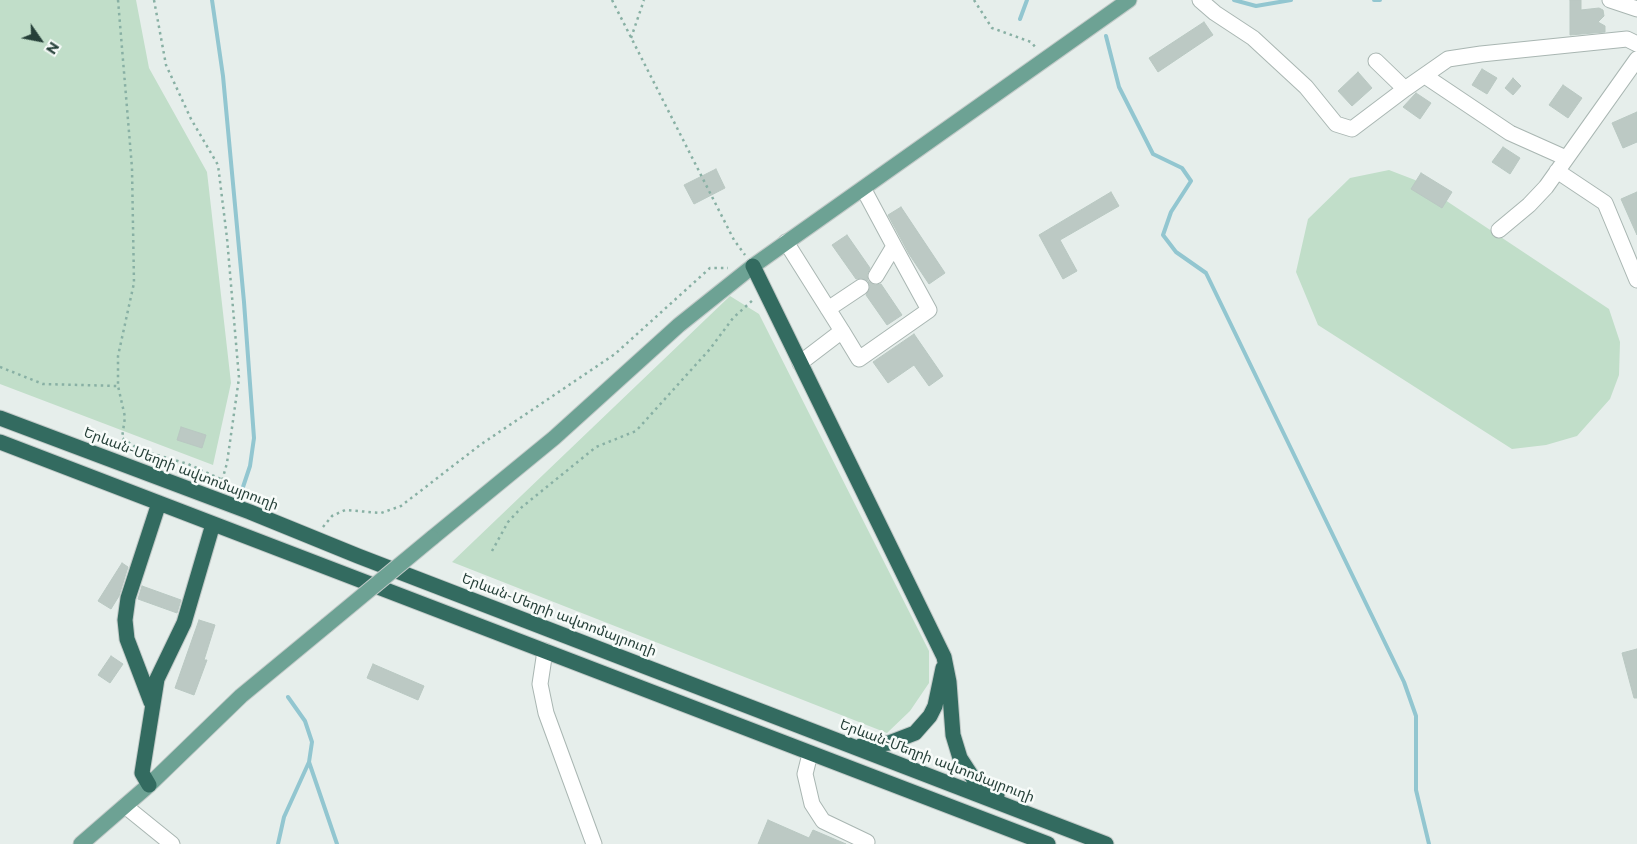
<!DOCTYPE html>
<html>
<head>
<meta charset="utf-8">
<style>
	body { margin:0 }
	#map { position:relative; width:1637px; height:844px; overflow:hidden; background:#e6eeeb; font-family:Montserrat,sans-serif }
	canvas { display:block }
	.north { position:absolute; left:15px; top:15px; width:50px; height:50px; -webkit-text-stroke:4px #f7fbf9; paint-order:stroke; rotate:123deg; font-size:14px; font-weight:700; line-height:20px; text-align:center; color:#264039 }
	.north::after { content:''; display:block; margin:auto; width:18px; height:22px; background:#264039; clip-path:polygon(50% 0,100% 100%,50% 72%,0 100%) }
</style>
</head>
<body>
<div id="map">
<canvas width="1637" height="844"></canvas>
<div class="north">N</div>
</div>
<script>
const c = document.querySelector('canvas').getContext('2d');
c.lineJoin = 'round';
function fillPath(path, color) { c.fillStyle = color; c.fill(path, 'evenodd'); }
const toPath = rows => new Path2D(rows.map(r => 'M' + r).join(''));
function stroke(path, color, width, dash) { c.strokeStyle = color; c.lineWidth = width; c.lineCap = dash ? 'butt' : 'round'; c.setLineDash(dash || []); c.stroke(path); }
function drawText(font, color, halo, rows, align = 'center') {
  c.font = font + ' Montserrat,"Noto Sans Armenian",sans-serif'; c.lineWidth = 5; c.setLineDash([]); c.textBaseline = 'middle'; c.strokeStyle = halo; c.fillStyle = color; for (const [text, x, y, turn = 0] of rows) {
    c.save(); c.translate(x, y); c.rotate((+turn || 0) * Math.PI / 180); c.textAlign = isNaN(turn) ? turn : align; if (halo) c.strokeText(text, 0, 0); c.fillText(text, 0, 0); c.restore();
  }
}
fillPath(toPath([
	[0,0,136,0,149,68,207,172,231,383,213,465,0,384],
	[1389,170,1415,180,1609,309,1620,342,1619,375,1610,399,1577,436,1546,445,1512,449,1318,325,1296,272,1308,219,1350,178],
	[730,296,759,314,929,651,929,683,910,711,887,733,452,562]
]), '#c1dec9');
stroke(toPath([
	[212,0,223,76,244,302,254,438,250,466,242,490],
	[1234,0,1256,6,1291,0],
	[1374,0,1380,0],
	[1020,19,1027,0],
	[1106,36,1119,87,1153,154,1182,168,1191,181,1171,212,1163,235,1176,252,1206,273,1404,682,1416,716,1416,790,1429,844],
	[309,762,337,844],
	[278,844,284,817,309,762,312,742,305,721,288,697]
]), '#92c6d0', 4);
const building = toPath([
	[1570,0,1581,0,1581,10,1599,8,1603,10,1604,16,1598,22,1605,26,1605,32,1570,35,1570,0],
	[1204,22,1213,35,1158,72,1149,58,1204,22],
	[1482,69,1497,78,1487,94,1472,85,1482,69],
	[1358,72,1372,88,1352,106,1338,91,1358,72],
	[1513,78,1521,86,1513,95,1505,88,1513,78],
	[1563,85,1582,98,1568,118,1549,105,1563,85],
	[1416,93,1431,103,1420,119,1403,107,1416,93],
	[1637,112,1637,142,1623,148,1612,123,1637,112],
	[1503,147,1520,158,1510,174,1492,162,1503,147],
	[716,169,725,188,694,204,684,185,716,169],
	[1421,173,1452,192,1442,208,1411,189,1421,173],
	[1111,192,1119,206,1060,240,1077,271,1063,279,1039,235,1111,192],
	[1637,192,1637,235,1621,199,1637,192],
	[901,207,945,273,929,284,909,254,888,215,901,207],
	[847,235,870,268,867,275,868,281,875,285,881,284,902,315,887,325,866,295,870,287,868,281,861,278,856,279,832,245,847,235],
	[914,334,943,376,929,386,914,365,888,383,873,362,914,334],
	[181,427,206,435,202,448,177,440,181,427],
	[122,563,128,567,119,596,111,609,98,601,122,563],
	[142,586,181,600,177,613,138,599,142,586],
	[199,620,215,625,204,660,207,660,194,695,175,688,199,620],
	[1637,649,1637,698,1634,698,1622,653,1637,649],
	[111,656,123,664,110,683,98,675,111,656],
	[373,664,424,686,418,700,367,678,373,664],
	[768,820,809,838,813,830,846,844,758,844,768,820]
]);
fillPath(building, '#bcc9c4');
stroke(building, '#b9c8c2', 1);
const minor = toPath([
	[1200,0,1215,13,1253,38,1306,87,1336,124,1352,129,1405,89],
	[1610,0,1637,9],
	[1376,61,1405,89,1448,59,1481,54,1627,39,1637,44],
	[1425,76,1510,133,1566,158],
	[1557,171,1605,203,1637,280],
	[864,190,894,246,876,276],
	[1499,230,1529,205,1546,187,1637,59],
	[786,242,842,331,800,363],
	[828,309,861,287],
	[842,331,859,359,929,310,894,246],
	[545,651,540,684,546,713,594,844],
	[810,754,805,774,812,804,823,821,867,842],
	[125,806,172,844]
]);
const major = toPath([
	[432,538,554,438,679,325,753,266,1129,0],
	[81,844,149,785,241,696,327,625]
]);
const highway = toPath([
	[753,266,944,657,949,682,953,735,960,758,973,778,997,796],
	[0,418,250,512,358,556,1106,844],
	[0,442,1048,844],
	[151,702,127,639,125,620,128,598,159,503],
	[861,746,889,743,915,733,930,716,935,706,943,668],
	[149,785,142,773,157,679,184,623,213,524]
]);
stroke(minor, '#a9b6b2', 17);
stroke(major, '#c2cac8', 17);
stroke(highway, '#c2cac8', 17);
stroke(toPath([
	[118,0,132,168,134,283,118,356,118,386,125,417,122,438,140,450,188,464,223,480],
	[154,0,166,65,191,119,218,165,227,238,239,378,227,463,220,488],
	[612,0,734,240,745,255],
	[974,0,992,28,1031,42,1037,49],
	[631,38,644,0],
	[0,367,43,384,118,386],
	[323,527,332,516,345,510,381,513,401,506,480,445,615,354,710,268,728,268],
	[492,551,508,522,522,507,596,447,636,431,710,349,733,318,754,299]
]), '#88b0a4', 2.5, [2.5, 4]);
stroke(minor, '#fff', 15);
stroke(major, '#6da294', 15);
stroke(highway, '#336b60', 15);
const majorBridge = toPath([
	[327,625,432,538]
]);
stroke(majorBridge, '#c2cac8', 17, []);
stroke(majorBridge, '#6da294', 15);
drawText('14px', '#264039', '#f7fbf9', [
	["Երևան-Մեղրի ավտոմայրուղի",181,469,21],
	["Երևան-Մեղրի ավտոմայրուղի",559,615,21],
	["Երևան-Մեղրի ավտոմայրուղի",937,761,21]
]);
</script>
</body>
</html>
